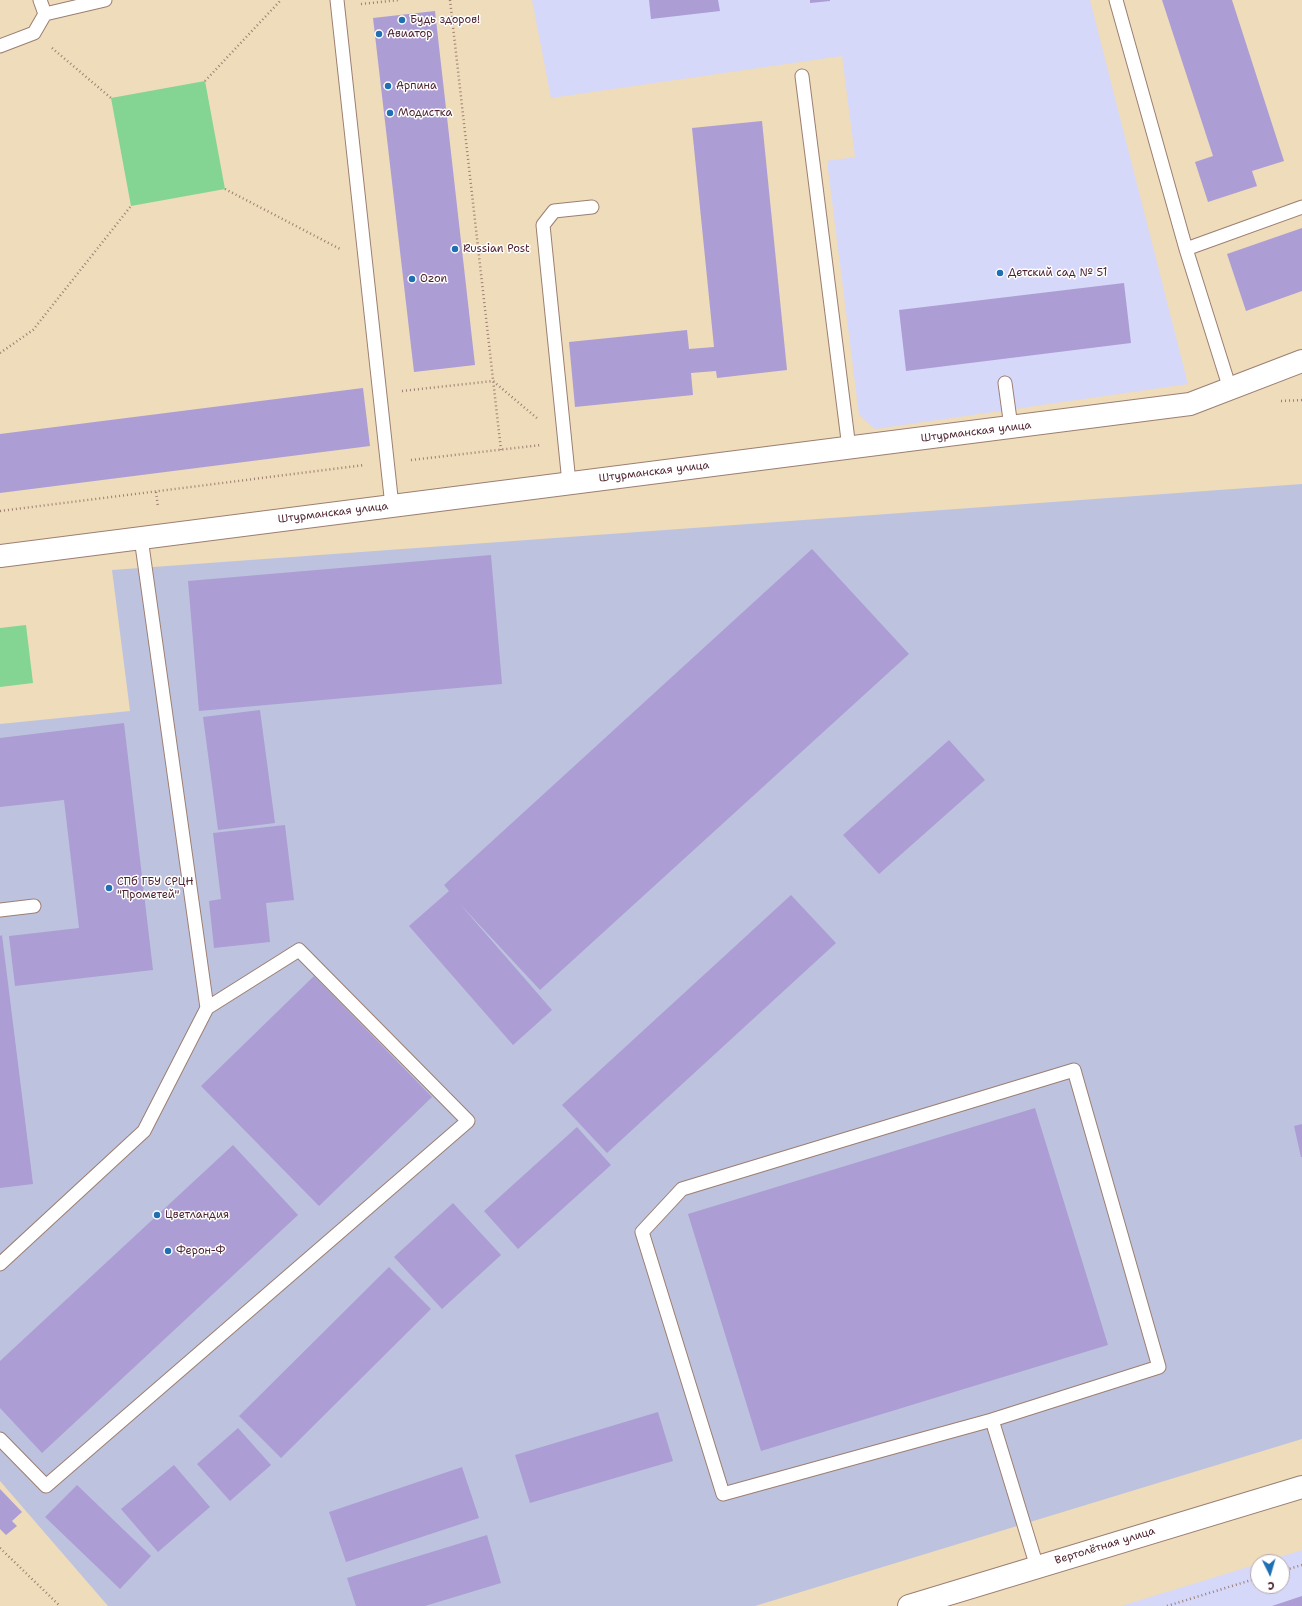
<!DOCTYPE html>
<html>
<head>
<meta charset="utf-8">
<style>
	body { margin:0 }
	#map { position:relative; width:1302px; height:1606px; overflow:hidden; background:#efdcba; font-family:"Shantell Sans",sans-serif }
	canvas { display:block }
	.north { position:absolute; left:1250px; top:1554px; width:40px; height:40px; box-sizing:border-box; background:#fff; border:1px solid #b7a5aa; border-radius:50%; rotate:175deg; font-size:11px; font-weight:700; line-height:16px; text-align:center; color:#4a1f2b }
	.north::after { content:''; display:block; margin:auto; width:14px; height:18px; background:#1f6fb2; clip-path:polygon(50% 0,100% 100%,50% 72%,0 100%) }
</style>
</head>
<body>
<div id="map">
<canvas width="1302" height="1606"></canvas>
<div class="north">С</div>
</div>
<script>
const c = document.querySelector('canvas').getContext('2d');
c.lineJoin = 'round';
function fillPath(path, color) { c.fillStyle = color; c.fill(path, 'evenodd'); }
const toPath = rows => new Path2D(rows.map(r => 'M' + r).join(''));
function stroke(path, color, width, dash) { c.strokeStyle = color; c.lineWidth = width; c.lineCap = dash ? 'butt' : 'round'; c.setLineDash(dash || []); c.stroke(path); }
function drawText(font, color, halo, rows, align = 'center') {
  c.font = font + ' "Shantell Sans",sans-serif'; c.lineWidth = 3; c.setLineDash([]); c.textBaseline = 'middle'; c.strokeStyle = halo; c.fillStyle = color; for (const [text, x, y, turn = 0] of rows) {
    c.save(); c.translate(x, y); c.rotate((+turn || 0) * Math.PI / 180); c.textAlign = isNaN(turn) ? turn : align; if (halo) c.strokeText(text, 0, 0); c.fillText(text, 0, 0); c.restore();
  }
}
fillPath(toPath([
	[532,0,1090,0,1188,384,875,429,859,415,827,161,855,157,842,56,551,98],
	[1302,1550,1302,1606,1121,1606,1258,1564,1258,1586,1282,1586,1282,1562,1264,1562]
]), '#d5d8f9');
fillPath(toPath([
	[1302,484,1302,1439,755,1606,108,1606,0,1481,0,724,130,711,112,570]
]), '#bdc3de');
fillPath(toPath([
	[205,81,225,189,131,206,111,98],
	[26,625,33,683,0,687,0,628]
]), '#84d494');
fillPath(toPath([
	[649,0,718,0,720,11,651,19],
	[810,0,830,0,830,1,810,3],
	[1162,0,1232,0,1284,161,1252,171,1257,186,1208,202,1195,162,1213,156],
	[435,11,475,365,414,372,373,18],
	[762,121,787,370,717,378,716,371,691,373,693,395,575,407,569,342,687,330,689,349,714,347,692,128],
	[1302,228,1302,291,1246,311,1227,254],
	[1124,283,1131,343,906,371,899,310],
	[363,388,370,446,0,493,0,434],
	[812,549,909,654,540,990,459,903,552,1010,513,1045,409,926,449,891,444,885],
	[491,555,502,684,199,711,188,581],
	[260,710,275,823,218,830,203,717],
	[124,723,153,970,15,986,9,936,79,928,64,800,0,807,0,738],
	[949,740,985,780,879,874,843,835],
	[285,825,294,900,266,903,270,942,214,948,209,901,221,899,213,833],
	[791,895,836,943,607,1153,562,1105],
	[2,935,33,1184,0,1188,0,936],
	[314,976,432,1097,319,1206,201,1086],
	[1035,1108,1108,1345,761,1451,688,1214],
	[1302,1124,1302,1157,1301,1157,1294,1126],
	[577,1127,611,1165,518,1249,484,1211],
	[233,1145,298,1215,42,1453,0,1408,0,1361],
	[453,1203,501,1255,442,1309,394,1257],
	[389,1267,431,1309,281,1458,239,1416],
	[658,1412,673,1461,530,1503,515,1455],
	[238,1428,271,1465,230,1501,197,1464],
	[174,1465,210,1507,158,1552,121,1509],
	[462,1467,479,1518,346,1562,329,1512],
	[77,1485,151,1556,120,1589,45,1517],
	[0,1489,22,1512,12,1521,17,1526,6,1535,0,1529],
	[487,1535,501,1583,425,1606,356,1606,347,1578],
	[1302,1596,1302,1606,1272,1606]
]), '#ac9dd5');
const lane = toPath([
	[40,0,45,14],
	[337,0,392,506],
	[1116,0,1186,249,1230,389],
	[0,46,34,33,45,14,105,0],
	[802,76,849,448],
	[1186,249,1302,207],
	[1005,383,1011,427],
	[569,483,543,225,554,211,592,207],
	[141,538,207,1008],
	[0,910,34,906],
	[0,1264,144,1131,207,1008,299,950,468,1121,46,1486,0,1439],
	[992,1420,723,1494,642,1232,682,1189,1074,1070,1159,1367,992,1420,1037,1567]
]);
const street = toPath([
	[0,556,1190,404,1302,361],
	[909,1606,1302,1487]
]);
stroke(lane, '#9c7e72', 15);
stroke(street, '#9c7e72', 24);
stroke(toPath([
	[450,0,501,450],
	[361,4,399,0],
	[52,48,111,98],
	[205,81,281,0],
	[225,189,340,249],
	[0,353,33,330,131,206],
	[402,391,493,381,538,419],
	[1281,401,1302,400],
	[411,460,541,445],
	[156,492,158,507],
	[0,511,365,465],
	[0,1548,60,1606],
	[1282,1571,1302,1565],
	[1167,1606,1258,1578]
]), '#9c7e72', 2.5, [1, 3]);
stroke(lane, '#fff', 13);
stroke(street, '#fff', 22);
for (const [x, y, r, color] of [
	[402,20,4,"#1f6fb2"],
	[379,34,4,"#1f6fb2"],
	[388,86,4,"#1f6fb2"],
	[390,113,4,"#1f6fb2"],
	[455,249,4,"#1f6fb2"],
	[1000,273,4,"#1f6fb2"],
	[412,279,4,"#1f6fb2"],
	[109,888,4,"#1f6fb2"],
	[157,1215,4,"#1f6fb2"],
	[168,1251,4,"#1f6fb2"]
]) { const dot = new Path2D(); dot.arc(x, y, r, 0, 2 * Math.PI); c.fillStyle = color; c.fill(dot); stroke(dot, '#fff', 1.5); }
drawText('11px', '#4a1f2b', '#fff', [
	["Будь здоров!",410,20],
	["Авиатор",387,34],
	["Арпина",396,86],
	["Модистка",398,113],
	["Russian Post",463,249],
	["Детский сад № 51",1008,273],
	["Ozon",420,279],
	["СПб ГБУ СРЦН",117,882],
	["\"Прометей\"",117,895],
	["Цветландия",165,1215],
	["Ферон-Ф",176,1251]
], 'left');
drawText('11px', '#4a1f2b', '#fff', [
	["Штурманская улица",976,432,-7],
	["Штурманская улица",654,472,-7],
	["Штурманская улица",333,513,-7],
	["Вертолётная улица",1105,1546,-17]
]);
</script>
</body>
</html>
